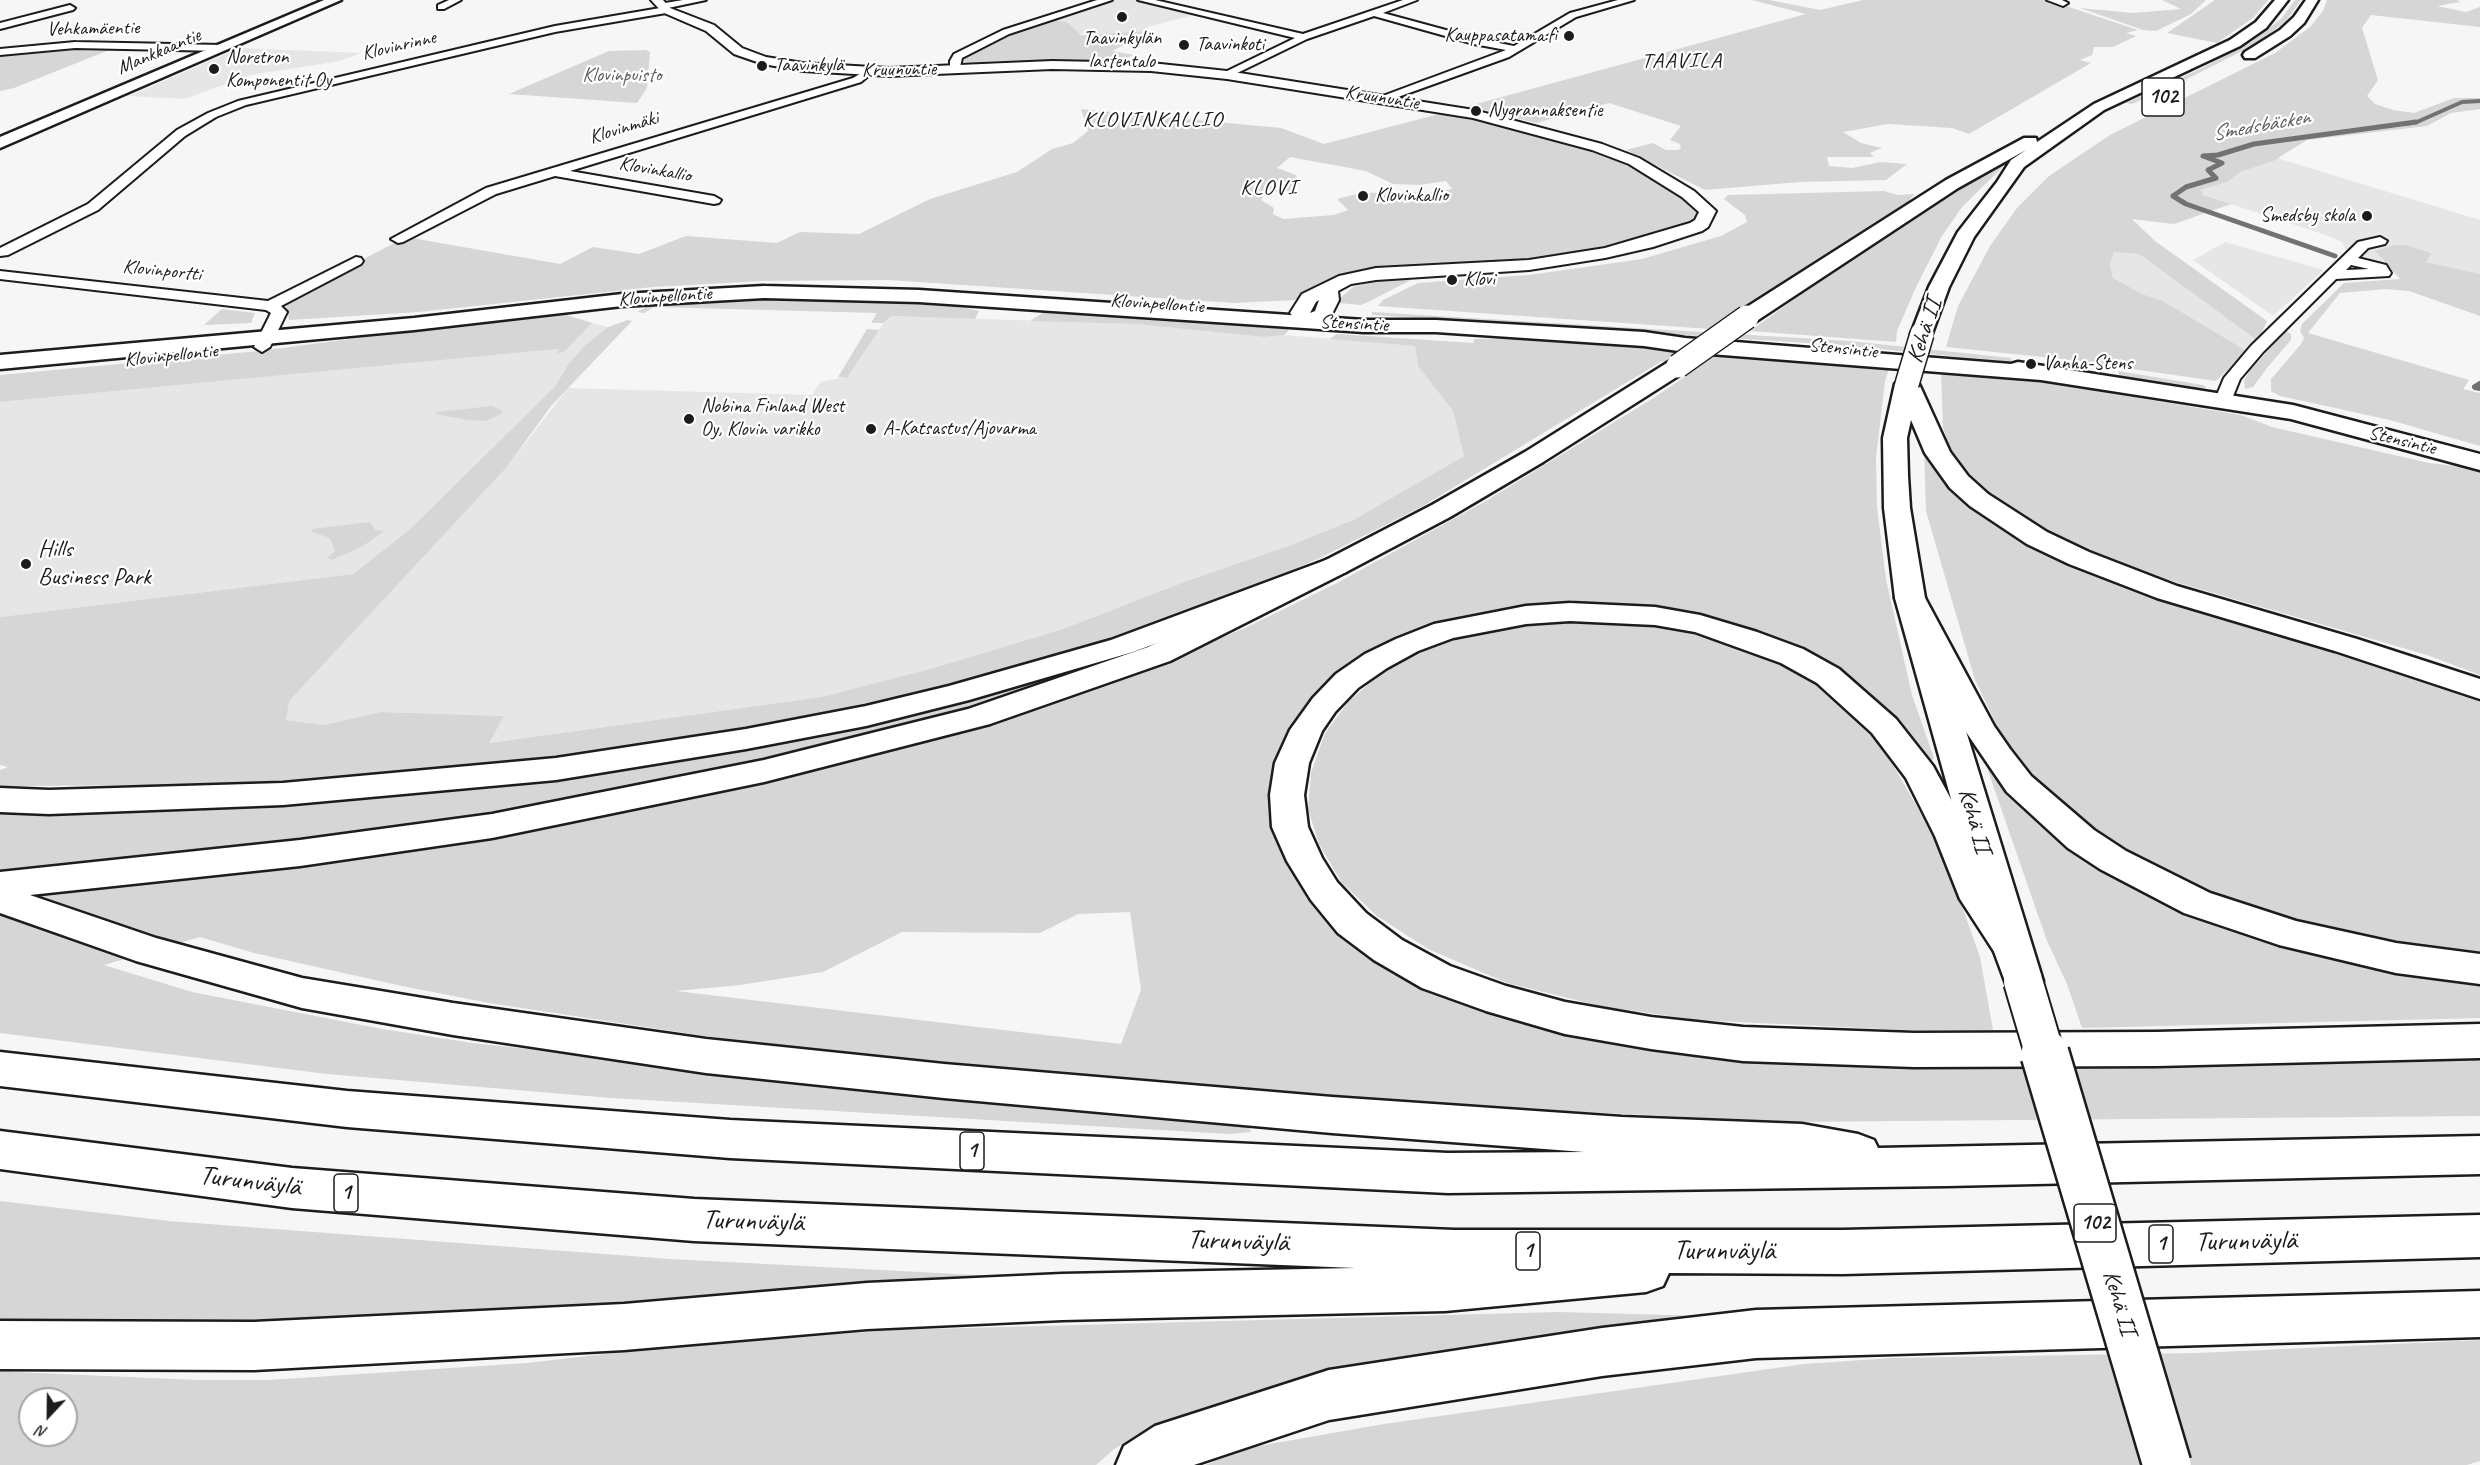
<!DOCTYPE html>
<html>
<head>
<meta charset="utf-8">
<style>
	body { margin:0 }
	#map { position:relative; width:2480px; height:1465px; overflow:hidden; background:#f6f6f6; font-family:Caveat,sans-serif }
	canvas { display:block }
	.north { position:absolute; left:18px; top:1387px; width:60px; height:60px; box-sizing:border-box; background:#fff; border:2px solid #a4a4a4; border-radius:50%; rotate:202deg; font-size:16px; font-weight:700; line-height:24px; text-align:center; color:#1c1c1c }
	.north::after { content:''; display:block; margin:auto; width:21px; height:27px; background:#1c1c1c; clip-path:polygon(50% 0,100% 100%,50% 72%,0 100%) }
</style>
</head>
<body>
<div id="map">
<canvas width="2480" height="1465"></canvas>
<div class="north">N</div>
</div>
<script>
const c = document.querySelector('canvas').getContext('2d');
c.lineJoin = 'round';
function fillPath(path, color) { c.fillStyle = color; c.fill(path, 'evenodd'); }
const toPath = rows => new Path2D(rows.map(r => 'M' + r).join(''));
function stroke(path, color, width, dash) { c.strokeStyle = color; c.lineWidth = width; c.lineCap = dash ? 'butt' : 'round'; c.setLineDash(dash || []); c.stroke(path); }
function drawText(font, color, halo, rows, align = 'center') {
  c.font = font + ' Caveat,sans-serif'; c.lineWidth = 4.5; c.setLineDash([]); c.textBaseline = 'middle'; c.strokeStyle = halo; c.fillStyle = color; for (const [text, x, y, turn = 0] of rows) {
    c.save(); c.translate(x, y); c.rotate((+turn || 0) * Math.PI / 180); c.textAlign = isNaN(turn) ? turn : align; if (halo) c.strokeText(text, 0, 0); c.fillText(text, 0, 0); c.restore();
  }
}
fillPath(toPath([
	[1113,0,1134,0,1197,14,1148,27,1148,31,1090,35,1077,33,1067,22,1047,19],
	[240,48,361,53,340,61,251,75,184,99,129,96],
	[2277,158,2480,220,2480,274,2425,262,2432,252,2375,251,2384,262,2355,255,2346,251,2342,242,2323,234,2203,195,2201,190,2227,182,2240,172],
	[2225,242,2324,270,2273,316,2193,260],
	[2114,252,2139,254,2258,341,2247,351,2163,301,2142,294,2113,278,2110,265],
	[891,316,1135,324,1264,337,1284,335,1415,346,1418,366,1453,411,1464,456,1355,519,1294,544,1184,582,1063,629,930,669,821,697,488,743,504,716,381,712,323,725,286,720,288,701,506,468,568,388,812,395,820,382,848,377,886,319],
	[592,323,608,327,585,345,567,366,556,385,408,531,353,574,0,617,0,402,558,349,557,353,565,351]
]), '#e6e6e6');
fillPath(toPath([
	[1752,0,1769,0,1820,10,1863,0,2048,0,2138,30,2126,33,2136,36,2113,47,2094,47,2092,55,2080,60,2091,63,1969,134,1952,128,1888,124,1843,132,1861,143,1882,148,1870,153,1874,157,1827,157,1829,166,1852,168,1881,162,1907,164,1886,180,1800,182,1705,190,1626,150,1653,143,1666,150,1678,150,1681,148,1680,144,1670,140,1681,126,1609,103,1536,123,1469,106,1806,14],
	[2162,0,2206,0,2191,14,2156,31,2143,30,2080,8,2133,13,2181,9],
	[2215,0,2268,0,2253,18,2217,43,2167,33],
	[2295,0,2301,0,2286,21,2254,45,2185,80,2132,104,2126,103,2202,68,2251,42,2281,19],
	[2327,0,2457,0,2460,2,2437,6,2466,12,2480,7,2480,27,2371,15,2362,28,2378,80,2367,96,2375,104,2393,110,2414,113,2454,98,2480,98,2480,109,2451,113,2427,126,2307,140,2273,161,2240,172,2227,182,2201,190,2203,195,2231,204,2174,224,2132,219,2155,241,2267,321,2258,341,2139,254,2114,252,2110,265,2113,278,2142,294,2163,301,2247,351,2216,381,2062,359,1946,347,1958,306,1990,246,2017,208,2049,176,2110,135,2275,53,2310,27,2323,11],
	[1047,19,1067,22,1081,35,1148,31,1152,34,1141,42,1126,44,1112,51,1133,55,1122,61,974,63,965,62,961,59,971,52],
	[66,49,112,49,14,88,0,91,0,55],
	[646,50,650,52,647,88,637,103,509,94,609,51],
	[1081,109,1281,128,1324,144,1443,113,1572,143,1632,163,1692,203,1698,212,1698,220,1686,227,1594,252,1532,262,1335,278,1312,288,1295,300,1234,303,888,280,764,281,653,287,419,312,289,320,285,300,406,237,560,264,593,247,639,254,686,236,777,243,800,232,859,234,930,199,1017,172,1052,149,1073,143,1088,131],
	[1290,157,1366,171,1393,184,1419,185,1446,181,1452,189,1438,192,1361,193,1337,199,1348,210,1334,215,1283,219,1273,214,1274,208,1261,200,1266,192,1290,191,1299,184,1296,175,1277,168],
	[2005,160,2009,161,1962,207,1942,236,1917,285,1897,331,1896,342,1750,331,1864,249],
	[1884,191,1897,195,1914,194,1906,206,1710,329,1378,306,1383,300,1418,283,1529,275,1642,259,1721,236,1747,222,1745,215,1724,199,1728,195],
	[2394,245,2405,245,2432,253,2426,262,2480,274,2480,316,2409,291,2386,289,2340,293,2308,333,2469,380,2463,389,2480,393,2480,446,2390,420,2280,396,2271,391,2271,379,2301,344,2304,338,2300,331,2302,324,2344,283,2400,279,2375,251],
	[1404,278,1411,280,1370,301,1361,305,1340,303,1339,299,1353,287,1386,279],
	[810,297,965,304,963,307,979,311,975,319,891,316,883,323,871,323,877,313,654,307,644,313,637,312,650,305,666,301],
	[222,309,255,313,251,323,204,325],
	[1057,311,1281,326,1289,330,1284,335,1264,337,1135,324,1030,321,1042,313],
	[557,312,592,323,565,351,557,354,558,349,0,402,0,375,259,351],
	[1372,312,1849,341,2011,358,2011,362,1838,345,1372,315],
	[628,320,632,321,551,406,506,468,289,701,286,720,323,725,381,712,504,716,489,743,821,697,930,669,1063,629,1184,582,1294,544,1355,519,1464,456,1453,411,1418,366,1415,346,1329,339,1337,334,1473,343,1474,339,1528,339,1890,366,1885,381,1876,458,1877,507,1886,579,1912,695,1934,758,1932,760,1928,760,1782,643,1570,603,1516,606,1462,616,1410,632,1363,656,1332,679,1309,704,1292,729,1318,903,1574,1031,2480,1054,2480,1116,1788,1122,1401,1103,935,1061,724,1039,489,1003,402,986,254,953,200,937,104,965,192,992,377,1028,472,1043,1237,1125,1249,1127,1251,1132,1229,1134,611,1098,327,1074,0,1033,0,894,549,823,692,799,975,729,1124,678,1245,628,1339,582,1486,501,1655,397,1693,371,1662,361,1423,506,1320,558,1219,602,1112,640,957,686,857,709,654,745,423,772,296,781,185,785,0,786,0,770,8,767,0,765,0,617,353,574,408,531,535,406,556,385,567,366,585,345,608,327],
	[1130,912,1141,990,1121,1044,676,991,740,985,823,972,902,932,1040,933,1078,914],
	[867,329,879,330,847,378,838,377],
	[2286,331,2291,334,2291,340,2267,368,2253,387,2245,389,2244,381,2250,370],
	[1941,371,2036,381,2241,415,2272,427,2429,463,2480,469,2480,675,2427,655,2141,572,2071,544,2025,521,1983,489,1952,454,1943,428],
	[2118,371,2203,385,2207,387,2191,391,2120,378],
	[492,406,503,411,501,414,485,421,468,420,435,414,437,412],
	[1924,447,2017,533,2480,697,2480,957,2385,944,2298,924,2172,880,2113,847,2072,817,2032,775,1999,730,1975,680,1926,511],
	[370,522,375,530,384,531,363,546,332,560,327,558,335,551,330,538,312,532,312,529],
	[1600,621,1653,626,1705,637,1757,652,1805,675,1866,725,1893,765,1936,840,1949,870,1980,957,1993,1030,1902,1030,1697,1020,1600,1006,1507,983,1428,949,1377,916,1342,883,1319,844,1308,809,1311,773,1325,733,1349,701,1378,676,1423,649,1470,633,1548,622],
	[1105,660,1020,693,893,730,713,772,525,808,334,837,46,868,0,870,0,812,74,813,313,803,541,780,665,763,806,737,911,714,1015,687],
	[1985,762,2025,808,2052,834,2096,865,2206,920,2258,938,2335,958,2480,981,2480,1018,2082,1028,2067,984,2047,941],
	[0,1201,169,1221,670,1259,1015,1277,285,1327,1,1323,14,1372,198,1380,269,1380,527,1363,640,1350,892,1330,1558,1312,1748,1317,1337,1373,1249,1394,1155,1426,1114,1449,1096,1465,0,1465],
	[30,1399,66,1399,66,1435,30,1435],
	[2480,1340,2480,1461,2467,1465,1205,1465,1247,1448,1384,1424,1804,1364,1891,1358,2197,1353]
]), '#d6d6d6');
stroke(toPath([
	[2405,124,2417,122,2462,102,2480,101]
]), '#727272', 4);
stroke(toPath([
	[2335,256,2186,204,2173,196,2186,187,2216,178,2208,170,2222,163,2203,156,2218,155,2254,144,2416,122]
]), '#727272', 5);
stroke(toPath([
	[2480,384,2475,387,2480,388]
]), '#727272', 6);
const minor = toPath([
	[449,0,461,0,444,9,438,9,438,5,449,0],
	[683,0,706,0,668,8,671,10,666,13,555,32,246,105,216,117,185,136,98,210,8,255,0,256,0,248,88,204,177,130,208,113,238,101,555,26,660,8,657,6,659,4,683,0],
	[1097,0,1112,0,1009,34,962,58,959,71,950,69,950,61,954,54,1003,30,1097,0],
	[1138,0,1155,0,1303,34,1403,0,1417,0,1383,13,1479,39,1514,46,1570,13,1618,0,1634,0,1576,17,1509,57,1384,102,1380,101,1380,97,1506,50,1474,44,1374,16,1307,39,1227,78,1223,77,1223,73,1295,38,1138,0],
	[2047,0,2062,0,2068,3,2063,6,2047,0],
	[70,5,75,8,73,10,0,29,0,23,70,5],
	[75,42,222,45,227,48,222,51,75,48,0,55,0,49,75,42],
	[868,69,873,72,861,82,570,171,714,196,721,200,719,203,714,204,555,176,496,194,403,242,398,243,391,239,486,188,853,78,868,69],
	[2380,237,2387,241,2385,244,2368,248,2358,258,2386,265,2391,273,2389,276,2336,279,2263,352,2240,379,2229,406,2217,406,2214,402,2224,378,2251,346,2358,242,2380,237],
	[2351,265,2369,269,2346,270,2351,265],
	[356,257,361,258,363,261,361,264,281,306,287,312,270,347,262,352,254,347,271,313,266,310,0,279,0,271,268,301,356,257]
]);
const tertiary = toPath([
	[651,0,663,0,670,8,714,25,742,48,766,57,803,63,889,68,1052,61,1151,63,1227,71,1474,110,1602,144,1639,158,1694,191,1716,211,1708,227,1702,231,1653,247,1605,258,1529,270,1376,280,1351,284,1338,291,1339,300,1330,318,1308,328,1301,326,1290,313,1302,294,1339,276,1376,268,1529,260,1605,248,1690,223,1695,220,1699,212,1682,197,1629,164,1592,150,1473,118,1227,79,1151,71,1052,69,889,76,803,71,763,64,734,54,706,31,662,12,651,0],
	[1319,300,1315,311,1310,313,1316,302,1319,300]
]);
const secondary = toPath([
	[324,0,341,0,0,148,0,137,324,0],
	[764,286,919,290,1364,320,1436,320,1644,332,1685,338,2011,364,2018,362,2293,405,2480,454,2480,470,2291,419,2041,380,1685,352,1644,346,1436,332,1364,332,919,302,764,298,622,306,414,330,0,369,0,355,414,318,622,294,764,286]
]);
const trunk = toPath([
	[2275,0,2288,0,2266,28,2240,46,2104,110,2024,167,1974,237,1949,287,1930,339,1922,341,1914,339,1911,334,1929,287,1958,232,1997,182,2011,160,2026,150,1958,188,1755,322,1747,323,1739,322,1736,317,1739,312,1946,180,2024,138,2036,138,2037,142,2094,104,2230,40,2256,22,2275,0],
	[2306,0,2318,0,2304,23,2290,36,2255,58,2245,58,2243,55,2245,52,2280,30,2294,17,2306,0],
	[1678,359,1686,361,1689,366,1686,371,1543,462,1450,517,1346,572,1133,652,969,700,866,726,746,749,556,780,283,805,49,814,0,812,0,788,49,790,283,783,556,758,746,729,866,706,949,686,1111,640,1326,560,1432,505,1525,452,1670,361,1678,359],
	[1907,377,1915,379,1919,384,1950,452,1968,476,1988,494,2047,532,2089,552,2177,586,2357,639,2480,679,2480,699,2335,651,2157,598,2069,564,2027,544,1970,506,1950,488,1925,453,1911,420,1907,438,1908,476,1910,508,1925,598,2043,981,2037,992,2023,996,2009,992,1992,946,1895,598,1884,508,1883,438,1895,384,1899,379,1907,377]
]);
const motorway = toPath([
	[1336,557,1346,560,1350,566,1346,572,1170,661,990,724,764,782,492,838,300,866,30,895,156,938,302,978,453,1003,706,1039,944,1064,1332,1097,1622,1117,1802,1124,1858,1134,1874,1140,1878,1148,2480,1136,2480,1174,1947,1186,1448,1193,730,1158,347,1127,0,1086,0,1052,347,1091,730,1120,1448,1153,1584,1152,1332,1133,944,1098,706,1073,453,1035,302,1008,136,961,0,913,0,872,300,840,492,814,764,760,968,709,1148,647,1326,560,1336,557],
	[1910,589,1920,592,1925,598,1994,726,2010,749,2031,776,2094,830,2126,851,2210,893,2296,921,2396,943,2480,954,2480,984,2396,973,2279,945,2184,913,2100,869,2068,848,2007,792,1962,726,1895,598,1900,592,1910,589],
	[1570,603,1655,607,1700,615,1757,632,1803,649,1839,669,1896,719,1933,766,1971,836,1996,895,2030,946,2025,956,2011,960,1997,956,1960,899,1935,836,1906,778,1872,733,1817,683,1781,663,1695,632,1655,625,1570,621,1526,624,1453,638,1418,651,1387,668,1358,688,1335,712,1322,731,1309,763,1304,795,1308,827,1322,858,1337,882,1366,913,1402,940,1450,966,1506,986,1565,1002,1651,1017,1743,1027,1914,1033,2157,1032,2480,1024,2480,1058,2157,1066,1914,1067,1743,1061,1651,1049,1565,1034,1486,1011,1422,988,1374,960,1338,933,1311,900,1287,861,1272,827,1270,795,1275,763,1290,730,1313,698,1336,674,1365,654,1396,639,1434,624,1526,606,1570,603],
	[0,1131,292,1168,694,1199,1454,1230,1843,1230,2480,1215,2480,1257,1843,1274,1669,1273,1663,1286,1646,1292,1445,1311,1062,1320,867,1329,624,1350,254,1370,0,1369,0,1321,254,1322,624,1304,867,1283,1062,1274,1355,1268,694,1241,292,1208,0,1169,0,1131],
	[2480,1291,2480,1337,1756,1358,1602,1376,1329,1420,1194,1465,1116,1465,1124,1446,1155,1426,1329,1370,1602,1328,1756,1310,2480,1291]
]);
stroke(minor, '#1c1c1c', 4);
stroke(tertiary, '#1c1c1c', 4);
stroke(secondary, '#1c1c1c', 5);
stroke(trunk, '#1c1c1c', 5);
stroke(motorway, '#1c1c1c', 5);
fillPath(minor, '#fff');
fillPath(tertiary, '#fff');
fillPath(secondary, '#fff');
fillPath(trunk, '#fff');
fillPath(motorway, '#fff');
const trunkBridgeFar2 = toPath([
	[1678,366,1747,317],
	[1907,384,1922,334]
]);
const trunkBridgeFar1 = toPath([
	[2023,981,2045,1055]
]);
const trunkBridge = toPath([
	[2045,1054,2167,1465]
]);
stroke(trunkBridgeFar2, '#1c1c1c', 26, []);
stroke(trunkBridgeFar1, '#1c1c1c', 42, []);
stroke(trunkBridge, '#1c1c1c', 52, []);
stroke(trunkBridgeFar2, '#fff', 23);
stroke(trunkBridgeFar1, '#fff', 38);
stroke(trunkBridge, '#fff', 47);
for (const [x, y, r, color] of [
	[1122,17,6,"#1c1c1c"],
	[1569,36,6,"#1c1c1c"],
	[1184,45,6,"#1c1c1c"],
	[762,66,6,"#1c1c1c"],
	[214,69,6,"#1c1c1c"],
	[1476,111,6,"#1c1c1c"],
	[1363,196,6,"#1c1c1c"],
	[2367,216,6,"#1c1c1c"],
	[1452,280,6,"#1c1c1c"],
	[2031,364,6,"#1c1c1c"],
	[689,419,6,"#1c1c1c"],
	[871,429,6,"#1c1c1c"],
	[26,564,6,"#1c1c1c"]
]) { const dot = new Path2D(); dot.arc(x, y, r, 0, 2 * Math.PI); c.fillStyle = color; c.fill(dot); stroke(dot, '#fff', 2); }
drawText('20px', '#1c1c1c', '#fff', [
	["Vehkamäentie",93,29,-1],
	["Klovinrinne",399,46,-13],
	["Mankkaantie",159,52,-23],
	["Kruununtie",899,70,-1],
	["Kruununtie",1382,98,9],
	["Klovinmäki",624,128,-17],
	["Klovinkallio",655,170,10],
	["Klovinportti",162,271,6],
	["Klovinpellontie",665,297,-4],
	["Klovinpellontie",1157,304,4],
	["Stensintie",1354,324,3],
	["Stensintie",1843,349,6],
	["Klovinpellontie",171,356,-6],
	["Stensintie",2402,441,14]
]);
drawText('20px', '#1c1c1c', '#fff', [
	["Kauppasatama.fi",1557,36,"right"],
	["Taavinkylän",1122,39,"center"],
	["lastentalo",1122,62,"center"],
	["Taavinkoti",1196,45],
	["Noretron",226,58],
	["Komponentit Oy",226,81],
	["Taavinkylä",774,66],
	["Nygrannaksentie",1488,111],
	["Klovinkallio",1375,196],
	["Smedsby skola",2355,216,"right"],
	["Klovi",1464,280],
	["Vanha-Stens",2043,364],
	["Nobina Finland West",701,407],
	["Oy, Klovin varikko",701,430],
	["A-Katsastus/Ajovarma",883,429]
], 'left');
drawText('20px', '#5d5d5d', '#fff', [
	["Klovinpuisto",622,76]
]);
c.letterSpacing = '1.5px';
drawText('22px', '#1c1c1c', '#fff', [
	["TAAVILA",1682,61],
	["KLOVINKALLIO",1153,120]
]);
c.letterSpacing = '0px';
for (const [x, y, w] of [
	[2163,97,42],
	[972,1151,24],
	[346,1193,24],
	[2095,1223,42],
	[2161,1244,24],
	[1528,1251,24]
]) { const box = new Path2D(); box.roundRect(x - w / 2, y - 19, w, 38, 4.5); c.fillStyle = '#fff'; c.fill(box); stroke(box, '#1c1c1c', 1.5); }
drawText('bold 22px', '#1c1c1c', null, [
	["102",2163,97],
	["1",972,1151],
	["1",346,1193],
	["102",2095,1223],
	["1",2161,1244],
	["1",1528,1251]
]);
drawText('italic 22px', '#5d5d5d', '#fff', [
	["Smedsbäcken",2261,126,-10]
]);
c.letterSpacing = '1.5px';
drawText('22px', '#1c1c1c', '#fff', [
	["KLOVI",1269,188]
]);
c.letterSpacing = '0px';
drawText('24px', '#1c1c1c', '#fff', [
	["Kehä II",1925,331,-72],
	["Kehä II",1974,821,74],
	["Kehä II",2119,1303,73]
]);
drawText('24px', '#1c1c1c', '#fff', [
	["Hills",38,550],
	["Business Park",38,578]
], 'left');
drawText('28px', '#1c1c1c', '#fff', [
	["Turunväylä",250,1182,7],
	["Turunväylä",753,1222,2],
	["Turunväylä",1238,1242,2],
	["Turunväylä",2246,1242,-1],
	["Turunväylä",1724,1252]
]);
</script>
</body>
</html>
